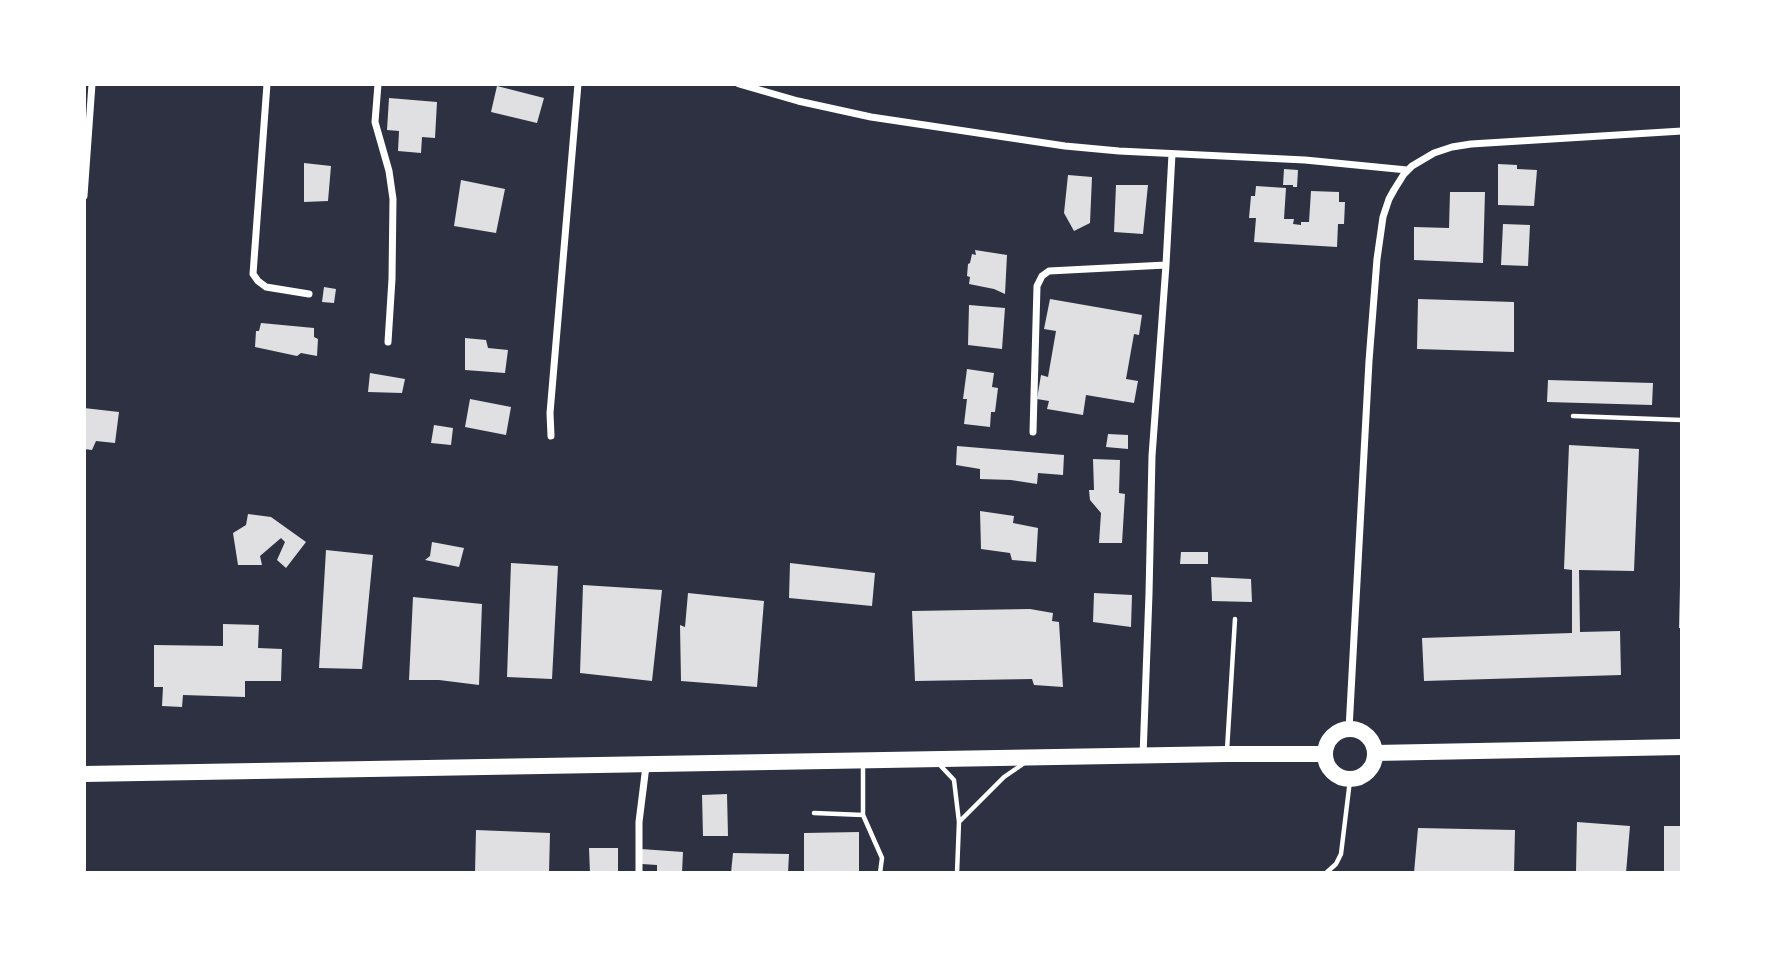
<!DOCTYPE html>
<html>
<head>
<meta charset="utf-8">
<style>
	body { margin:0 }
	#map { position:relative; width:1766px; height:957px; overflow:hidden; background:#2d3142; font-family:Montserrat,sans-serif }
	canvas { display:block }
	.frame { position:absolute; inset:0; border:86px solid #fff; pointer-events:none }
</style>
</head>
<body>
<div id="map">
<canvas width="1766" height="957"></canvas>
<div class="frame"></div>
</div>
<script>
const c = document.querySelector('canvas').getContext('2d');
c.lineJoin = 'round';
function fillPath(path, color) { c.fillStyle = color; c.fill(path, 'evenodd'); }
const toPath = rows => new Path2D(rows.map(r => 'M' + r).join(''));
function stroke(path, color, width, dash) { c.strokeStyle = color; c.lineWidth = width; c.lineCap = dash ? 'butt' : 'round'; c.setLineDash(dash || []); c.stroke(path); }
fillPath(toPath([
	[497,86,544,98,537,123,491,112],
	[389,98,437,102,435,138,422,137,421,153,398,151,399,131,387,130],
	[304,163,331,166,328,201,304,202],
	[1498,164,1517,165,1517,169,1537,170,1534,206,1498,205],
	[1284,169,1298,170,1297,187,1293,187,1293,185,1283,185],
	[1068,175,1092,177,1090,223,1074,231,1064,213],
	[461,180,505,189,496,233,454,226],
	[1116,185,1148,185,1143,234,1114,232],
	[1256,186,1286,188,1284,219,1294,219,1293,224,1301,225,1301,222,1309,222,1311,191,1339,192,1339,202,1345,202,1344,224,1338,224,1337,247,1254,242,1256,218,1249,218,1251,196,1255,196],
	[1450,192,1485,192,1483,263,1414,260,1414,227,1449,228],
	[1503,224,1530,225,1528,266,1501,265],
	[975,250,1007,255,1005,294,994,289,969,284,970,277,967,276,968,264,970,263,972,254,976,255],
	[324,287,336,289,334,303,322,302],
	[1050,299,1142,315,1139,335,1134,334,1126,379,1138,381,1134,403,1086,395,1083,415,1047,409,1049,401,1037,399,1041,375,1048,377,1056,331,1044,329],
	[1418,299,1514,302,1514,352,1417,349],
	[969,305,1005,308,1002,349,968,345],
	[261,323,314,328,314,337,318,339,317,356,301,353,297,356,255,347,256,331,259,331],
	[465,338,486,340,488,348,508,350,505,373,465,370],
	[967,369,994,373,992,387,998,388,995,412,991,412,990,427,964,424,967,399,963,399],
	[370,373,405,379,402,393,368,392],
	[1548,380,1653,383,1652,405,1547,402],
	[470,399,511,407,506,435,465,427],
	[84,408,119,412,115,443,96,441,92,450,84,449],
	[434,425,453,428,451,445,431,443],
	[1108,434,1128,435,1128,449,1106,447],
	[1569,445,1639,449,1634,571,1579,570,1580,632,1620,631,1621,675,1424,681,1422,638,1572,633,1572,570,1564,569],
	[957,446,1064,455,1063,475,1038,473,1037,484,1011,480,980,479,980,469,956,465],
	[1093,459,1120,460,1119,493,1125,494,1122,543,1099,543,1101,513,1090,500,1089,490,1094,490],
	[980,511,1014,516,1013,523,1038,528,1036,562,1012,560,1010,553,981,549],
	[248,514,271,517,306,542,286,568,277,560,285,542,281,538,260,556,262,565,238,565,233,533,246,525],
	[432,542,464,548,459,567,425,560,430,556],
	[326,550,373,555,362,669,319,668],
	[1181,552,1208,552,1208,564,1180,564],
	[511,563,558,566,552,679,507,677],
	[790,563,875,573,872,606,789,598],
	[1211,577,1251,579,1252,602,1212,601],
	[583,585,662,590,652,681,580,673],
	[1680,585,1682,585,1682,628,1679,628],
	[688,593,764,601,757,687,681,681,680,625,685,627],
	[1094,593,1132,595,1131,627,1093,622],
	[413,597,482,604,479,685,439,680,409,680],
	[1030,609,1053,613,1052,621,1059,622,1063,687,1034,685,1032,679,915,681,912,611],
	[223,624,259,625,258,648,282,649,281,681,245,681,245,697,183,695,182,707,162,706,163,687,154,687,154,645,223,646],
	[727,794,728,836,703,836,702,795],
	[1577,822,1630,826,1626,873,1576,873],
	[1664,826,1682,826,1682,873,1664,873],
	[1418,828,1515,830,1514,873,1414,873],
	[476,830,550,833,549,873,475,873],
	[859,832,859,873,804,872,804,833],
	[589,848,618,848,618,873,590,873],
	[641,849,683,852,682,873,657,873,657,865,642,864],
	[733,853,789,854,788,873,731,873]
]), '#e0e0e3');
stroke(toPath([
	[1573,416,1682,420],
	[1227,750,1235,619],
	[938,763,954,780,959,822,957,873],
	[814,813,863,815,863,762],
	[863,815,882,858,880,873],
	[960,821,1004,777,1023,764],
	[1326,873,1336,864,1341,854,1350,780]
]), '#fff', 4.5);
stroke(toPath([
	[267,84,253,274,258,281,266,287,309,294],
	[378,84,375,122,389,171,393,199,392,279,388,342],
	[739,84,798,101,871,117,1065,146,1119,151,1305,160,1407,170],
	[84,196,92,84],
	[1033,432,1037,286,1042,276,1049,271,1166,265],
	[551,436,550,413,578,84],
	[1349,729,1369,361,1377,259,1383,217,1389,199,1394,190,1404,174,1412,166,1434,153,1452,147,1471,144,1682,131],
	[1143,756,1149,594,1152,456,1166,265,1172,154],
	[639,873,639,822,646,766]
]), '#fff', 7);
stroke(toPath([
	'1325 754a25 25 0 1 1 50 0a25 25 0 1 1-50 0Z',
	[1375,753,1682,747],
	[84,774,1227,754,1324,754]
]), '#fff', 16);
</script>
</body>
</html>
